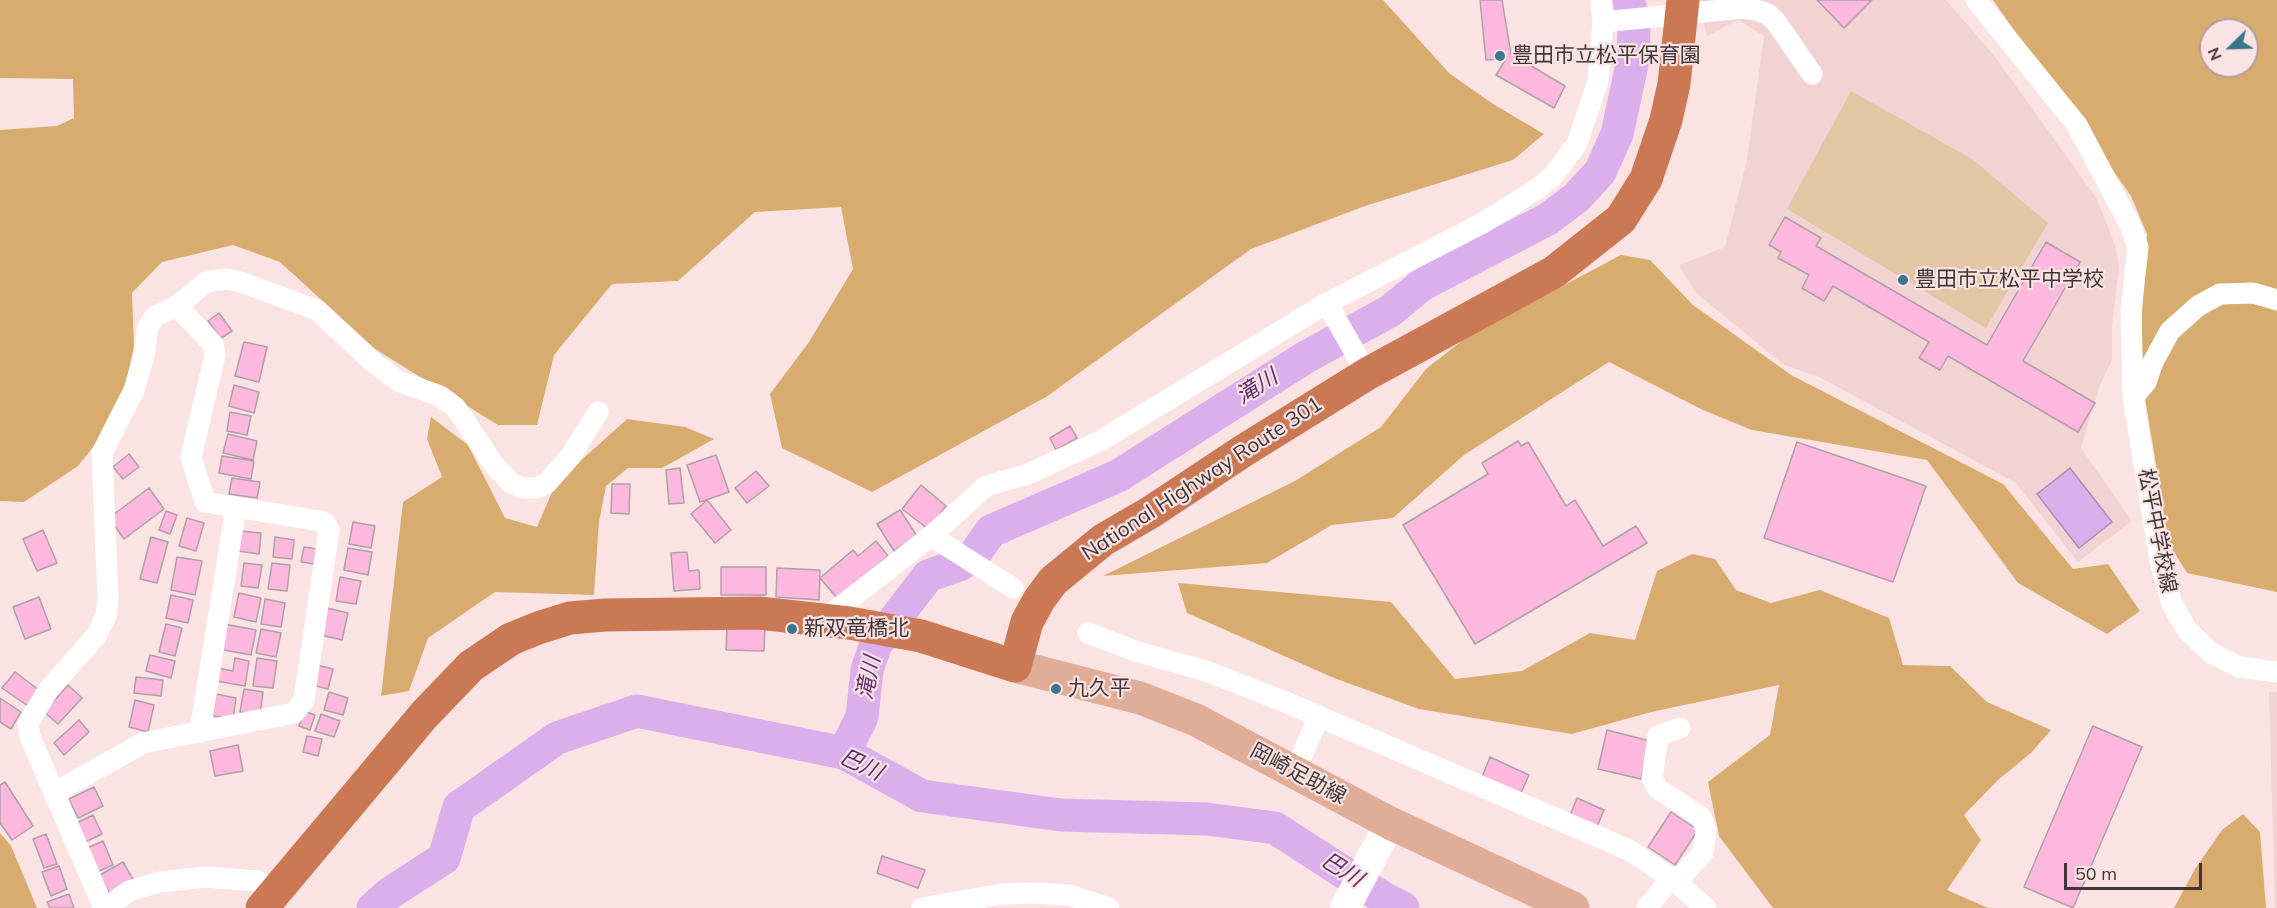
<!DOCTYPE html>
<html>
<head>
<meta charset="utf-8">
<style>
	body { margin:0 }
	#map { position:relative; width:2277px; height:908px; overflow:hidden; background:#fbe3e4; font-family:Mulish,sans-serif }
	canvas { display:block }
	.north { position:absolute; left:2199px; top:18px; width:60px; height:60px; box-sizing:border-box; background:#fbe3e4; border:2px solid #b19e9f; border-radius:50%; rotate:247deg; font-size:16px; font-weight:700; line-height:24px; text-align:center; color:#413738 }
	.north::after { content:''; display:block; margin:auto; width:21px; height:27px; background:#3b758e; clip-path:polygon(50% 0,100% 100%,50% 72%,0 100%) }
	.scale { position:absolute; left:2064px; top:863px; width:138px; height:27px; box-sizing:border-box; border:3px solid #413738; border-top:0; padding-left:8px; font-size:18px; line-height:21px; white-space:nowrap; color:#413738; -webkit-text-stroke:4px #fbe3e4; paint-order:stroke }
</style>
</head>
<body>
<div id="map">
<canvas width="2277" height="908"></canvas>
<div class="north">N</div>
<div class="scale">50 m</div>
</div>
<script>
const c = document.querySelector('canvas').getContext('2d');
c.lineJoin = 'round';
function fillPath(path, color) { c.fillStyle = color; c.fill(path, 'evenodd'); }
const toPath = rows => new Path2D(rows.map(r => 'M' + r).join(''));
function stroke(path, color, width, dash) { c.strokeStyle = color; c.lineWidth = width; c.lineCap = dash ? 'butt' : 'round'; c.setLineDash(dash || []); c.stroke(path); }
function drawText(font, color, halo, rows, align = 'center') {
  c.font = font + ' Mulish,"Noto Sans JP",sans-serif'; c.lineWidth = 4.5; c.setLineDash([]); c.textBaseline = 'middle'; c.strokeStyle = halo; c.fillStyle = color; for (const [text, x, y, turn = 0] of rows) {
    c.save(); c.translate(x, y); c.rotate((+turn || 0) * Math.PI / 180); c.textAlign = isNaN(turn) ? turn : align; if (halo) c.strokeText(text, 0, 0); c.fillText(text, 0, 0); c.restore();
  }
}
fillPath(toPath([
	[1692,0,1946,0,1996,58,2097,199,2115,245,2119,267,2112,326,2112,360,2100,385,2081,448,2132,521,2078,562,2016,483,1819,377,1784,365,1695,292,1679,265,1725,247,1747,160,1764,36,1738,20,1707,36,1700,6],
	[2269,692,2277,692,2277,908,2275,908]
]), '#f2d3d4');
fillPath(toPath([
	[1851,91,1972,159,2048,223,1986,328,1787,209]
]), '#e3c7a4');
fillPath(toPath([
	[0,0,1383,0,1449,73,1493,104,1544,134,1513,160,1365,206,1251,249,1046,397,872,492,782,448,770,394,809,342,853,269,841,207,755,212,678,281,612,284,554,355,537,425,498,425,375,349,280,262,233,245,162,262,132,293,134,346,120,413,78,466,24,502,0,501,0,130,57,126,74,118,73,79,0,78],
	[1993,0,2277,0,2277,592,2187,573,2169,544,2139,361,2147,234,2131,196],
	[2211,30,2247,30,2247,66,2211,66],
	[1621,255,1650,260,1693,305,1791,375,2003,484,2073,569,2108,564,2140,611,2107,634,2018,583,1927,460,1752,430,1703,410,1609,362,1464,455,1393,518,1332,525,1267,563,1103,576,1295,481,1381,427,1426,369,1468,336],
	[431,417,468,445,505,518,537,527,556,483,627,419,685,427,714,439,662,468,628,468,606,486,599,522,594,595,495,592,428,638,409,691,381,696,403,502,442,477,427,439],
	[1692,554,1715,559,1736,590,1771,603,1820,590,1889,618,1903,665,1950,666,1987,702,2051,730,2031,753,1998,780,1964,815,1981,840,1947,890,1988,908,1773,908,1719,836,1708,782,1770,735,1779,685,1651,712,1572,734,1419,709,1334,678,1187,613,1178,583,1391,602,1455,679,1522,671,1590,633,1635,640,1657,571],
	[2243,814,2260,832,2266,908,2174,908,2195,869,2222,830],
	[0,833,11,846,37,908,0,908]
]), '#d8ab6f');
const water = toPath([
	[2070,468,2112,522,2079,548,2037,494,2070,468]
]);
fillPath(water, '#daafeb');
stroke(water, '#ac8bb5', 1.5);
stroke(toPath([
	[844,753,862,717,867,670,876,644,928,576,961,564,974,555,991,531,1118,476,1306,357,1390,311,1423,284,1548,219,1576,198,1600,172,1617,134,1633,60,1634,27,1629,0],
	[373,908,390,893,444,858,459,807,557,738,637,711,844,753,922,796,1061,815,1207,819,1275,828,1385,899,1403,908]
]), '#daafeb', 33);
const building = toPath([
	[1480,0,1502,0,1511,54,1565,86,1554,108,1496,75,1506,59,1486,60,1480,0],
	[1817,0,1872,0,1844,28,1817,0],
	[1785,217,1821,238,1816,246,1987,345,2046,242,2080,262,2023,361,2095,403,2078,432,1948,356,1940,370,1919,358,1929,342,1833,286,1824,301,1802,288,1809,275,1778,258,1781,252,1769,245,1785,217],
	[219,313,232,331,221,338,208,321,219,313],
	[244,342,267,347,259,382,235,376,244,342],
	[234,385,259,392,254,413,229,406,234,385],
	[230,412,251,416,247,435,227,431,230,412],
	[1070,426,1077,438,1056,450,1050,438,1070,426],
	[228,434,257,441,253,460,223,453,228,434],
	[1518,441,1521,446,1528,442,1566,506,1575,500,1603,546,1636,526,1647,543,1475,644,1403,525,1488,474,1482,463,1518,441],
	[1797,442,1926,486,1893,582,1764,538,1797,442],
	[129,454,139,467,123,479,113,467,129,454],
	[716,455,729,492,700,502,687,465,716,455],
	[222,456,254,461,251,479,219,473,222,456],
	[680,468,684,503,669,504,666,470,680,468],
	[756,471,769,486,747,503,735,488,756,471],
	[232,478,260,482,257,498,229,494,232,478],
	[612,484,630,484,629,514,611,513,612,484],
	[921,485,946,506,928,529,902,509,921,485],
	[149,488,164,509,124,539,109,518,149,488],
	[707,500,731,530,715,543,691,514,707,500],
	[900,510,917,536,894,551,877,524,900,510],
	[166,511,177,515,170,534,159,530,166,511],
	[187,518,204,523,196,551,179,546,187,518],
	[353,522,375,526,371,548,349,544,353,522],
	[43,530,57,563,37,571,23,539,43,530],
	[240,531,261,533,259,554,238,551,240,531],
	[151,537,168,542,157,583,140,579,151,537],
	[275,537,294,540,292,559,273,557,275,537],
	[876,541,888,556,837,598,820,578,853,550,858,556,876,541],
	[304,547,317,549,314,564,301,562,304,547],
	[348,548,372,552,368,575,344,570,348,548],
	[687,552,689,571,699,570,700,589,674,591,671,553,687,552],
	[177,557,202,561,195,595,171,590,177,557],
	[244,563,262,565,258,588,241,586,244,563],
	[272,563,290,565,287,591,268,589,272,563],
	[721,567,766,567,766,595,721,595,721,567],
	[777,568,820,570,819,600,776,597,777,568],
	[340,577,361,581,356,604,336,601,340,577],
	[239,593,261,598,256,622,234,617,239,593],
	[171,595,193,600,188,623,166,618,171,595],
	[39,597,51,629,25,639,13,607,39,597],
	[265,599,285,603,281,627,261,624,265,599],
	[327,608,348,613,342,640,321,635,327,608],
	[166,624,182,628,175,656,159,652,166,624],
	[224,624,256,630,251,655,219,649,224,624],
	[727,625,765,626,764,651,726,650,727,625],
	[261,629,281,633,276,657,256,653,261,629],
	[150,655,175,661,171,678,146,671,150,655],
	[235,658,249,661,245,686,216,681,218,668,233,671,235,658],
	[257,658,277,661,273,688,253,686,257,658],
	[317,665,333,669,328,689,312,685,317,665],
	[15,672,39,690,28,706,2,688,15,672],
	[136,677,163,680,161,696,134,693,136,677],
	[68,685,82,698,58,724,44,712,68,685],
	[244,689,263,692,260,715,240,712,244,689],
	[329,692,348,698,343,715,324,710,329,692],
	[216,694,236,698,233,719,213,716,216,694],
	[0,698,21,712,11,729,0,722,0,698],
	[135,700,154,705,148,732,129,727,135,700],
	[304,711,315,715,310,730,299,726,304,711],
	[321,714,340,721,334,737,315,731,321,714],
	[79,720,89,732,64,755,54,743,79,720],
	[2093,726,2142,747,2073,908,2024,887,2093,726],
	[1607,730,1650,741,1641,779,1598,769,1607,730],
	[307,736,322,739,318,756,303,752,307,736],
	[238,745,243,771,215,776,210,751,238,745],
	[1490,757,1529,775,1520,795,1482,777,1490,757],
	[5,782,33,826,12,840,0,823,0,785,5,782],
	[94,787,103,806,78,818,69,799,94,787],
	[1577,798,1604,810,1596,829,1569,818,1577,798],
	[1671,812,1698,830,1675,865,1648,847,1671,812],
	[93,815,102,834,81,844,72,825,93,815],
	[46,834,57,864,44,868,33,839,46,834],
	[103,841,113,865,97,872,87,848,103,841],
	[882,856,925,870,918,888,877,873,882,856],
	[123,862,134,881,110,894,100,875,123,862],
	[59,866,67,889,51,896,42,872,59,866],
	[69,894,74,908,50,908,47,902,69,894]
]);
fillPath(building, '#fdb8dd');
stroke(building, '#b19fa8', 1.5);
stroke(toPath([
	[1976,0,2077,125,2130,225,2138,247,2131,311,2133,397,2160,561,2172,604,2187,630,2211,653,2239,667,2277,672],
	[1603,22,1743,8,1756,10,1768,14,1776,22,1812,74],
	[1327,303,1367,374],
	[177,306,206,282,226,279,238,281,317,310,373,362,398,381,440,396,456,408,494,465,512,484,523,488,536,488,546,484,570,457,598,412],
	[2133,397,2146,382,2153,362,2170,331,2198,306,2220,294,2253,293,2277,300],
	[931,536,1013,588],
	[823,620,931,536,986,486,1028,474,1100,441,1327,303,1481,224,1537,189,1552,177,1577,144,1598,81,1603,22,1601,0],
	[1088,633,1138,652,1206,671,1283,701,1629,850,1671,878,1706,908],
	[200,732,236,507],
	[1295,772,1318,718],
	[54,793,143,743,294,713,304,700,329,530,326,524,320,521,205,502,191,457,215,355,213,344,177,306,155,316,147,329,145,352,134,390,102,453,108,598,106,616,96,636,49,689,28,723,30,737,104,908],
	[1676,882,1703,853,1706,830,1701,817,1658,789,1652,778,1658,736,1680,728],
	[106,908,129,891,160,882,205,877,258,881,273,894],
	[922,908,1002,894,1033,893,1069,895,1109,908],
	[1647,908,1671,878]
]), '#fff', 21);
stroke(toPath([
	[1345,908,1390,823]
]), '#fff', 30);
stroke(toPath([
	[1015,666,1140,698,1196,720,1390,823,1573,908]
]), '#e0ae98', 33);
stroke(toPath([
	[262,908,424,715,471,666,511,639,538,628,570,618,605,615,759,613,849,623,921,636,1015,666,1027,622,1039,600,1053,581,1103,540,1151,512,1243,451,1367,374,1554,272,1621,219,1646,179,1666,120,1674,84,1683,0]
]), '#cb7854', 33);
for (const [x, y, r, color] of [
	[1500,56,6,"#3b758e"],
	[1903,280,6,"#3b758e"],
	[792,629,6,"#3b758e"],
	[1056,689,6,"#3b758e"]
]) { const dot = new Path2D(); dot.arc(x, y, r, 0, 2 * Math.PI); c.fillStyle = color; c.fill(dot); stroke(dot, '#fbe3e4', 2); }
drawText('21px', '#413738', '#fbe3e4', [
	["豊田市立松平保育園",1512,56],
	["豊田市立松平中学校",1915,280],
	["新双竜橋北",804,629],
	["九久平",1068,689]
], 'left');
drawText('21px', '#413738', '#fbe3e4', [
	["National Highway Route 301",1202,479,-33],
	["松平中学校線",2157,531,79],
	["岡崎足助線",1298,774,28]
]);
drawText('italic 22px', '#612e73', '#fbe3e4', [
	["滝川",1257,387,-32],
	["滝川",869,678,-79],
	["巴川",861,765,25],
	["巴川",1342,870,32]
]);
</script>
</body>
</html>
